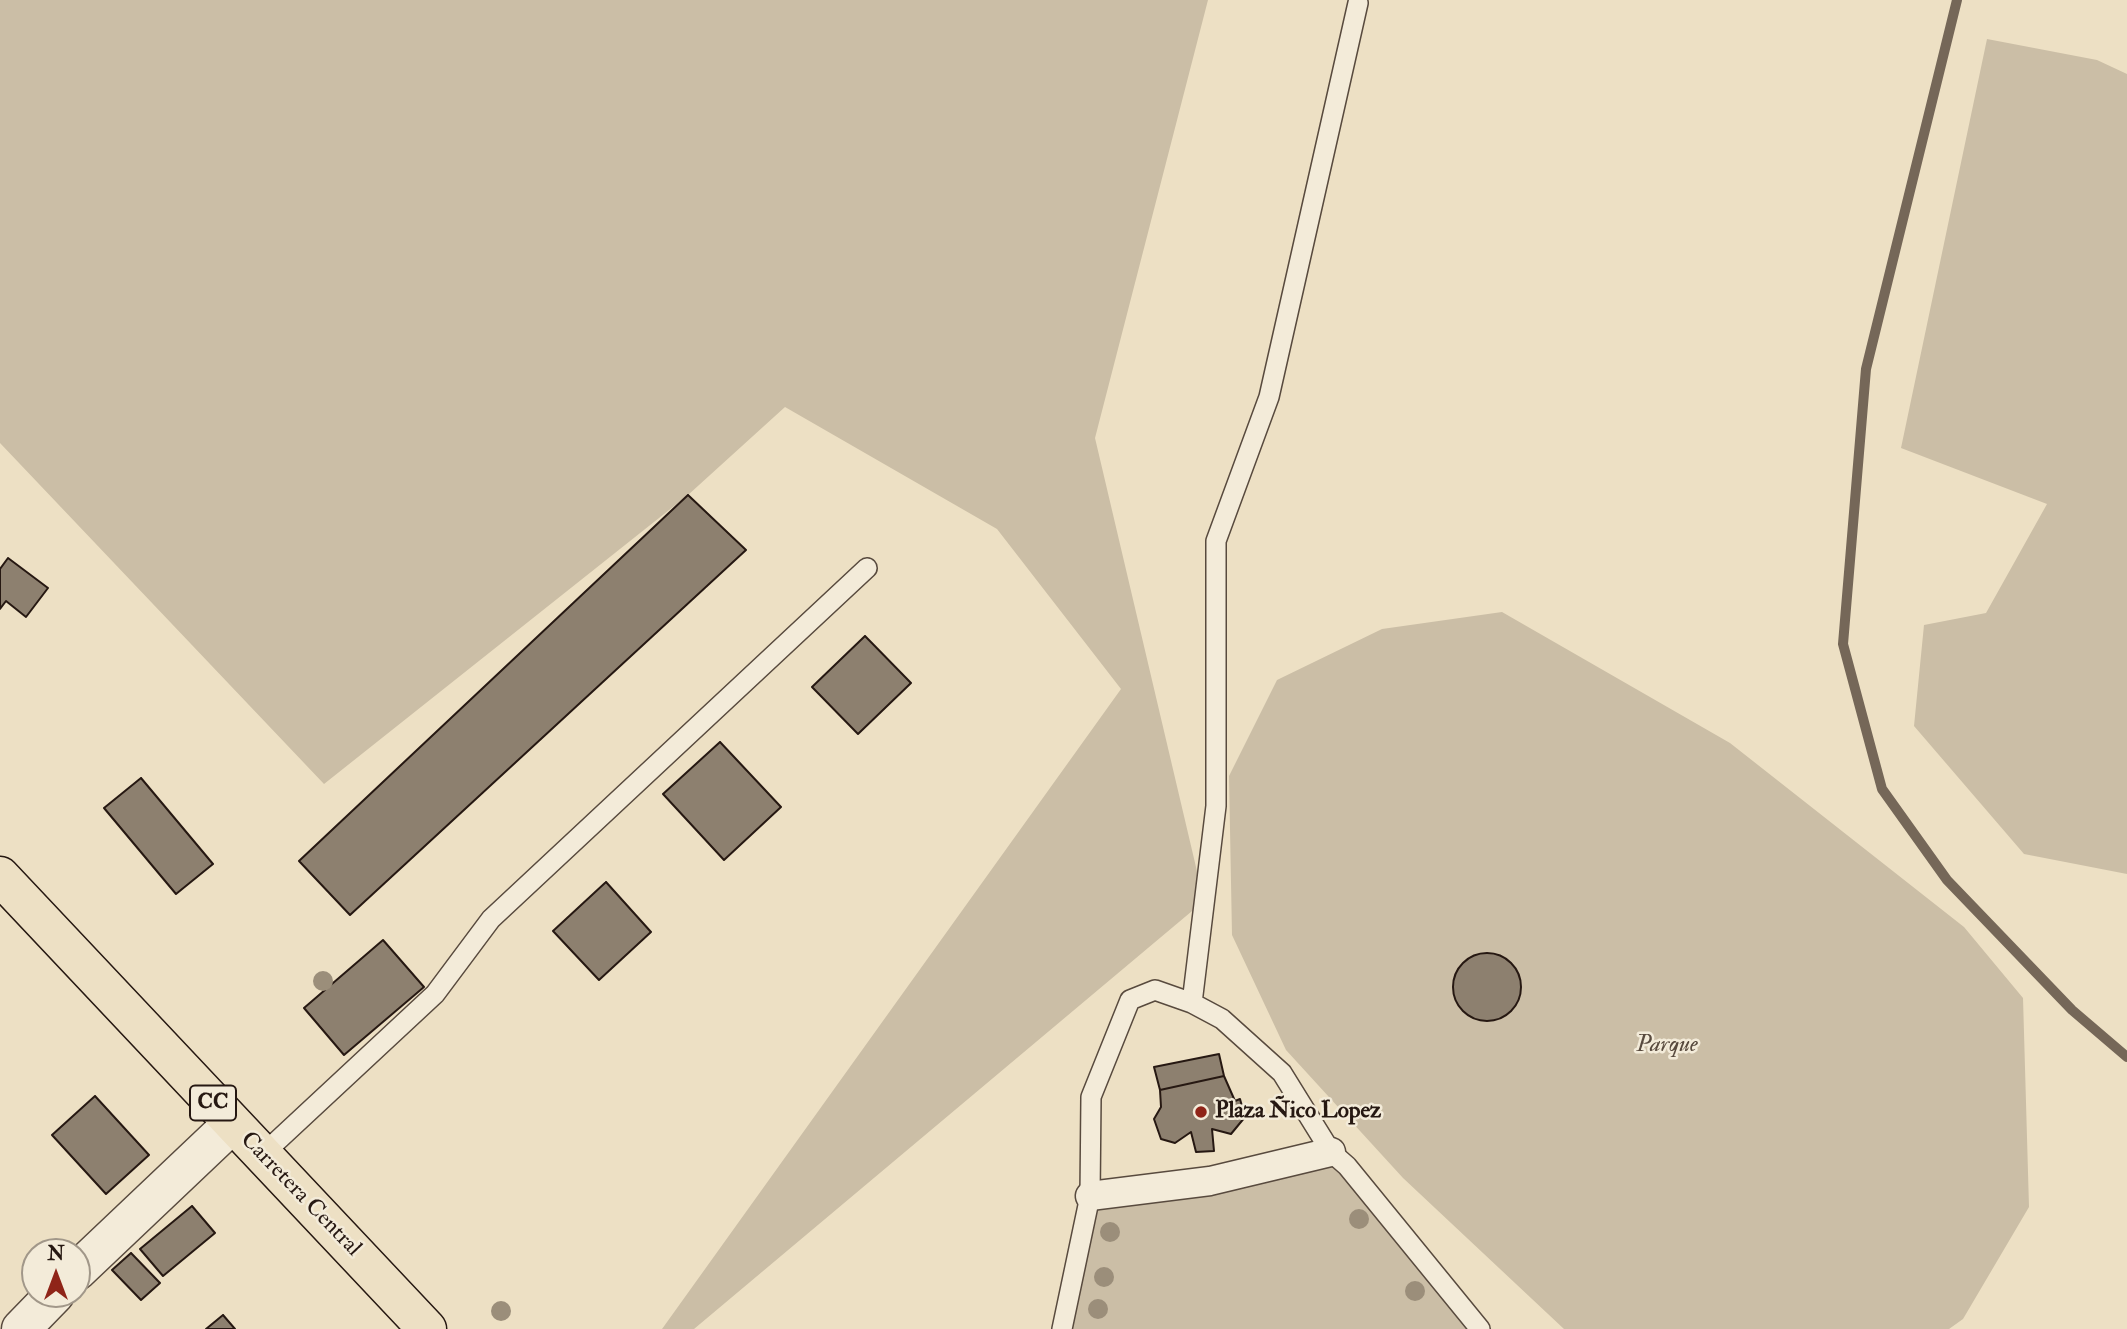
<!DOCTYPE html>
<html>
<head>
<meta charset="utf-8">
<style>
	body { margin:0 }
	#map { position:relative; width:2127px; height:1329px; overflow:hidden; background:#ede0c4; font-family:"IM FELL Double Pica",serif }
	canvas { display:block }
	.north { position:absolute; left:21px; top:1238px; width:70px; height:70px; box-sizing:border-box; background:#f3ebd9; border:2px solid #a19789; border-radius:50%; rotate:0deg; font-size:19px; font-weight:700; line-height:28px; text-align:center; color:#261812 }
	.north::after { content:''; display:block; margin:auto; width:24px; height:32px; background:#8f2418; clip-path:polygon(50% 0,100% 100%,50% 72%,0 100%) }
</style>
</head>
<body>
<div id="map">
<canvas width="2127" height="1329"></canvas>
<div class="north">N</div>
</div>
<script>
const c = document.querySelector('canvas').getContext('2d');
c.lineJoin = 'round';
function fillPath(path, color) { c.fillStyle = color; c.fill(path, 'evenodd'); }
const toPath = rows => new Path2D(rows.map(r => 'M' + r).join(''));
function stroke(path, color, width, dash) { c.strokeStyle = color; c.lineWidth = width; c.lineCap = dash ? 'butt' : 'round'; c.setLineDash(dash || []); c.stroke(path); }
function drawText(font, color, halo, rows, align = 'center') {
  c.font = font + ' "IM FELL Double Pica",serif'; c.lineWidth = 5; c.setLineDash([]); c.textBaseline = 'middle'; c.strokeStyle = halo; c.fillStyle = color; for (const [text, x, y, turn = 0] of rows) {
    c.save(); c.translate(x, y); c.rotate((+turn || 0) * Math.PI / 180); c.textAlign = isNaN(turn) ? turn : align; if (halo) c.strokeText(text, 0, 0); c.fillText(text, 0, 0); c.restore();
  }
}
fillPath(toPath([
	[0,0,1208,0,1095,438,1204,901,694,1329,662,1329,1121,689,997,529,785,407,688,495,324,784,0,443],
	[1987,39,2097,60,2127,74,2127,874,2024,854,1914,726,1924,625,1986,613,2047,504,1901,448],
	[1502,612,1730,743,1964,927,2023,998,2029,1207,1963,1319,1949,1329,1564,1329,1403,1178,1286,1050,1232,935,1229,776,1277,680,1382,629],
	[1331,1152,1476,1329,1066,1329,1090,1196]
]), '#cbbea6');
stroke(toPath([
	[1957,0,1866,369,1843,644,1882,789,1947,880,2072,1010,2127,1057]
]), '#756758', 10);
const building = toPath([
	[688,495,746,550,350,915,299,861,688,495],
	[8,558,48,588,26,617,6,601,0,609,0,569,8,558],
	[865,636,911,683,858,734,812,687,865,636],
	[720,742,781,807,724,860,663,794,720,742],
	[141,778,213,864,176,894,104,808,141,778],
	[606,882,651,932,599,980,553,931,606,882],
	[383,940,424,987,344,1055,304,1008,383,940],
	'1453 987a34 34 0 1 1 68 0a34 34 0 1 1-68 0Z',
	[1219,1054,1224,1076,1160,1090,1154,1067,1219,1054],
	[1224,1076,1235,1101,1240,1099,1245,1117,1231,1134,1212,1129,1214,1151,1196,1152,1191,1132,1175,1143,1161,1139,1154,1119,1161,1107,1160,1090,1224,1076],
	[95,1096,149,1155,106,1194,52,1135,95,1096],
	[192,1206,215,1233,163,1276,140,1249,192,1206],
	[131,1253,160,1283,141,1300,112,1270,131,1253],
	[223,1315,235,1329,206,1329,223,1315]
]);
fillPath(building, '#8d806f');
stroke(building, '#261812', 2);
const service = toPath([
	[1192,1003,1216,806,1216,541,1269,397,1358,3],
	[262,1155,435,994,491,919,867,568],
	[1062,1329,1090,1196,1091,1097,1130,1000,1155,990,1192,1003,1222,1019,1282,1073,1331,1152,1347,1166,1480,1329]
]);
const pedestrian = toPath([
	[1090,1196,1210,1181,1331,1152]
]);
const minor = toPath([
	[77,1271,232,1124],
	[21,1329,55,1294]
]);
const trunk = toPath([
	[0,876,427,1329]
]);
stroke(service, '#584a3e', 22);
stroke(pedestrian, '#584a3e', 31);
stroke(minor, '#584a3e', 41);
stroke(trunk, '#261812', 41);
stroke(service, '#f3ebd9', 19);
stroke(pedestrian, '#f3ebd9', 28);
stroke(minor, '#f3ebd9', 38);
stroke(trunk, '#ede0c4', 38);
c.fillStyle = '#9b8e7a';
for (const [x, y] of [
	[323,981],
	[1359,1219],
	[1110,1232],
	[1104,1277],
	[1415,1291],
	[1098,1309],
	[501,1311]
]) { c.beginPath(); c.arc(x, y, 10, 0, 2 * Math.PI); c.fill(); }
for (const [x, y, r, color] of [
	[1201,1112,7,"#8f2418"]
]) { const dot = new Path2D(); dot.arc(x, y, r, 0, 2 * Math.PI); c.fillStyle = color; c.fill(dot); stroke(dot, '#f3ebd9', 2.5); }
for (const [x, y, w] of [
	[213,1103,46]
]) { const box = new Path2D(); box.roundRect(x - w / 2, y - 17.5, w, 35, 5); c.fillStyle = '#f3ebd9'; c.fill(box); stroke(box, '#261812', 2); }
drawText('bold 21px', '#261812', null, [
	["CC",213,1103]
]);
drawText('italic 23px', '#584a3e', '#f3ebd9', [
	["Parque",1667,1046]
]);
drawText('bold 23px', '#261812', '#f3ebd9', [
	["Plaza Ñico Lopez",1215,1112]
], 'left');
drawText('23px', '#261812', '#f3ebd9', [
	["Carretera Central",300,1195,46]
]);
</script>
</body>
</html>
